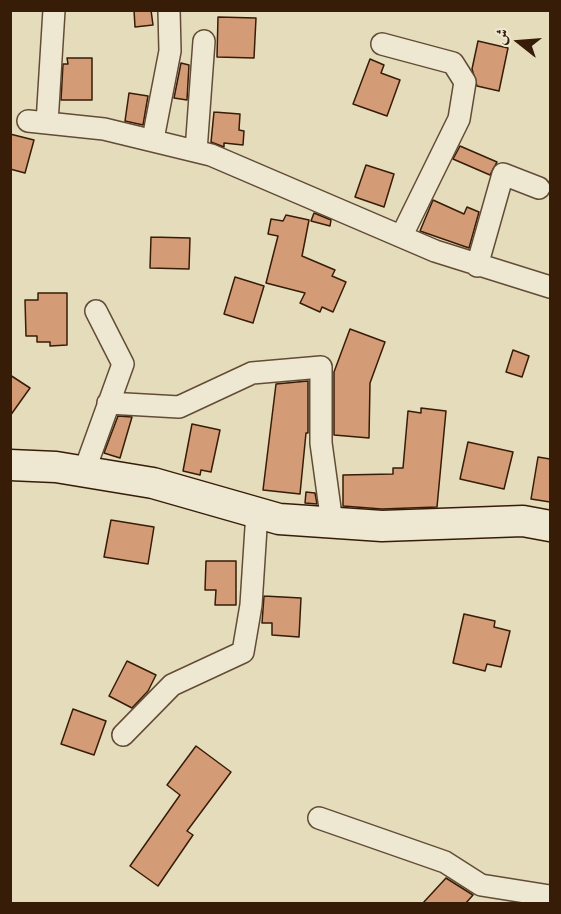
<!DOCTYPE html>
<html>
<head>
<meta charset="utf-8">
<style>
	body { margin:0 }
	#map { position:relative; width:561px; height:914px; overflow:hidden; background:#e5dcbb; font-family:Alegreya,Amiri,serif }
	canvas { display:block }
	.frame { position:absolute; inset:0; border:12px solid #371c08; pointer-events:none }
	.north { position:absolute; left:489px; top:12px; width:60px; height:60px; -webkit-text-stroke:4px #eee8d3; paint-order:stroke; rotate:287deg; font-size:16px; font-weight:700; line-height:24px; text-align:center; color:#371c08 }
	.north::after { content:''; display:block; margin:auto; width:21px; height:27px; background:#371c08; clip-path:polygon(50% 0,100% 100%,50% 72%,0 100%) }
</style>
</head>
<body>
<div id="map">
<canvas width="561" height="914"></canvas>
<div class="frame"></div>
<div class="north">ش</div>
</div>
<script>
const c = document.querySelector('canvas').getContext('2d');
c.lineJoin = 'round';
function fillPath(path, color) { c.fillStyle = color; c.fill(path, 'evenodd'); }
const toPath = rows => new Path2D(rows.map(r => 'M' + r).join(''));
function stroke(path, color, width, dash) { c.strokeStyle = color; c.lineWidth = width; c.lineCap = dash ? 'butt' : 'round'; c.setLineDash(dash || []); c.stroke(path); }
const building = toPath([
	[134,10,151,10,153,25,135,27,134,10],
	[218,17,256,18,254,58,217,57,218,17],
	[478,41,508,48,499,91,477,86,472,69,478,41],
	[67,58,92,58,92,100,61,100,63,64,68,64,67,58],
	[370,59,384,65,381,73,400,80,387,116,353,104,370,59],
	[181,63,189,65,187,100,174,98,181,63],
	[129,93,148,96,143,125,125,121,129,93],
	[214,112,240,114,239,130,244,131,243,145,224,143,224,147,211,142,214,112],
	[10,134,34,140,25,173,10,169,10,134],
	[460,146,497,162,490,175,453,159,460,146],
	[366,165,394,174,384,207,355,197,366,165],
	[433,200,464,214,467,207,479,212,469,248,420,231,433,200],
	[314,213,331,220,330,226,311,221,314,213],
	[286,215,309,220,302,256,335,270,332,276,346,282,333,312,322,307,320,312,300,303,305,293,266,283,278,236,268,234,271,219,283,221,286,215],
	[151,237,190,238,189,269,150,268,151,237],
	[235,277,264,286,253,323,224,314,235,277],
	[38,293,67,293,67,345,50,346,50,342,37,342,37,336,26,336,25,300,38,300,38,293],
	[350,329,385,342,370,383,369,438,334,435,334,372,350,329],
	[513,350,529,356,522,377,506,372,513,350],
	[10,375,30,388,10,416,10,375],
	[308,381,308,433,306,433,300,494,263,490,276,384,308,381],
	[421,408,446,411,437,507,382,509,343,506,343,475,393,474,393,468,403,468,408,411,421,413,421,408],
	[118,416,132,417,120,458,104,453,118,416],
	[192,424,220,430,211,472,201,470,200,475,183,471,192,424],
	[468,442,513,452,504,489,460,479,468,442],
	[538,457,550,459,550,502,531,499,538,457],
	[306,492,315,493,317,504,305,503,306,492],
	[111,520,154,527,148,564,104,557,111,520],
	[206,561,236,561,236,605,215,605,216,590,205,590,206,561],
	[264,596,301,598,299,637,272,635,272,623,262,623,264,596],
	[464,614,495,621,494,627,510,631,501,667,487,664,485,671,453,663,464,614],
	[127,661,156,675,148,691,132,708,109,696,127,661],
	[73,709,106,721,94,755,61,744,73,709],
	[196,746,231,772,187,831,193,835,158,886,130,866,180,795,167,785,196,746],
	[446,878,473,895,466,903,423,903,446,878]
]);
fillPath(building, '#d39b76');
stroke(building, '#371c08', 1.5);
const street = toPath([
	[382,44,453,63,465,82,459,119,402,235],
	[28,121,104,129,211,155,435,251,550,287],
	[47,123,54,10],
	[153,139,170,51,169,10],
	[196,151,204,41],
	[477,266,503,174,539,188],
	[108,403,179,407,252,373,321,367,321,443,332,523],
	[84,472,123,364,96,311],
	[123,735,172,685,243,652,251,605,257,512],
	[319,818,445,862,481,885,550,896]
]);
const secondary = toPath([
	[10,465,56,467,153,483,279,519,382,526,523,521,550,526]
]);
stroke(street, '#624c35', 24);
stroke(secondary, '#371c08', 33);
stroke(street, '#eee8d3', 21);
stroke(secondary, '#eee8d3', 30);
</script>
</body>
</html>
